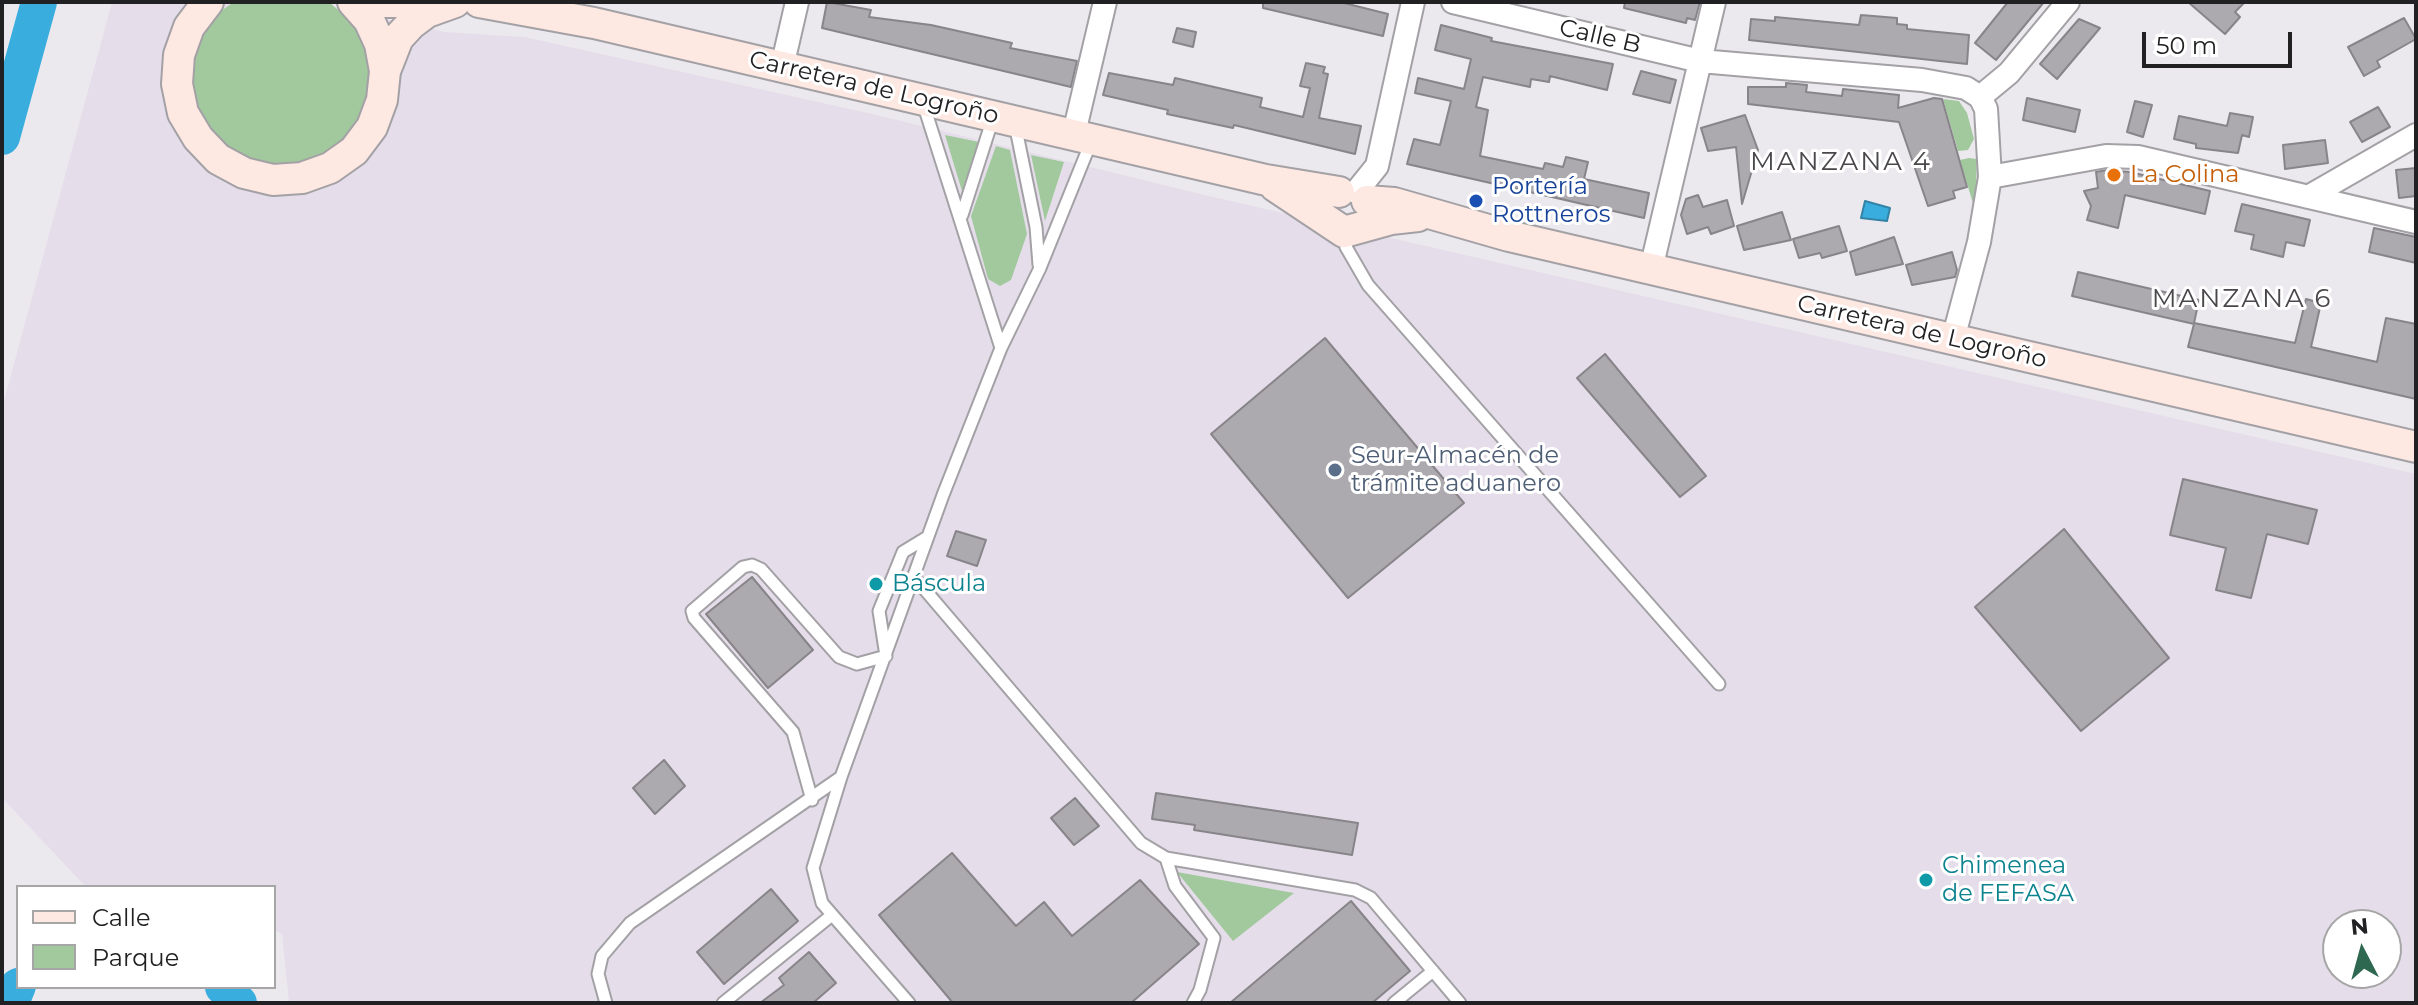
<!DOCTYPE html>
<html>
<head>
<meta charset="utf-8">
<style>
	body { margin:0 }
	#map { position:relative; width:2418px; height:1005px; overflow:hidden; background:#ece9ee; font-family:Montserrat,sans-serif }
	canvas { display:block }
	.frame { position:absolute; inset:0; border:4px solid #212022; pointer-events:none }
	.legend { position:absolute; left:16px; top:885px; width:260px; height:104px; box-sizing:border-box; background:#fff; border:2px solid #a6a6a7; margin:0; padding:10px 14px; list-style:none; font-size:24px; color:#212022 }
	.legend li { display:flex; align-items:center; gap:16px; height:40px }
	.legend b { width:40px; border:2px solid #a6a6a7 }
	.north { position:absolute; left:2322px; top:909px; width:80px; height:80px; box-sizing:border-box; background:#fff; border:2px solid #a6a6a7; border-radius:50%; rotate:354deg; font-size:22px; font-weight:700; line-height:32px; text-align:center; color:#212022 }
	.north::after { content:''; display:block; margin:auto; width:28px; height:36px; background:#2e6850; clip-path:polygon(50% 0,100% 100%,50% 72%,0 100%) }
	.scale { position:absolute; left:2142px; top:32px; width:150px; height:36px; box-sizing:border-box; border:4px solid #212022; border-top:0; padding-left:10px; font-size:24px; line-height:28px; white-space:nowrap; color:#212022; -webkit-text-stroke:6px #fff; paint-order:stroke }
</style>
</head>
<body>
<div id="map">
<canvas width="2418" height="1005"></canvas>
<div class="frame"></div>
<ul class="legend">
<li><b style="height:10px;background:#fee8e2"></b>Calle</li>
<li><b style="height:22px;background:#a1c99d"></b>Parque</li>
</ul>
<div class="north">N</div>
<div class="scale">50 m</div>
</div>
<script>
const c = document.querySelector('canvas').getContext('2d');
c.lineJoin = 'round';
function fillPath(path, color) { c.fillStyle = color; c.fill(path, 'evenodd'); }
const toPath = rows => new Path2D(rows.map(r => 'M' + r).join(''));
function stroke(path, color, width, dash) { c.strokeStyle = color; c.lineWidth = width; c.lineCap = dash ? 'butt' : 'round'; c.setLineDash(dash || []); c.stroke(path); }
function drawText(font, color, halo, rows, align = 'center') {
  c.font = font + ' Montserrat,sans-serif'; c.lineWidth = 6; c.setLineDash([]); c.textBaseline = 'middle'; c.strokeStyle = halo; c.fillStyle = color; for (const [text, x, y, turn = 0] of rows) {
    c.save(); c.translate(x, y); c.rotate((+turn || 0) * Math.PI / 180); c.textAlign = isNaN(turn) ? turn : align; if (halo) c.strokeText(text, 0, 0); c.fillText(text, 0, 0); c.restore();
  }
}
fillPath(toPath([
	[112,2,311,2,445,32,525,37,877,115,1205,195,2416,474,2416,1003,289,1003,282,934,274,930,274,887,86,887,2,798,2,408],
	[2338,925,2386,925,2386,973,2338,973]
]), '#e5deea');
fillPath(toPath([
	[234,2,329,2,352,22,366,48,372,77,367,107,353,133,331,154,304,167,274,169,219,146,201,123,191,95,190,65,200,36,218,13],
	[1943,99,1959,101,1967,113,1974,139,1968,150,1958,151],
	[945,135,979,142,962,191],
	[996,146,1010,150,1027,234,1011,280,1000,286,988,279,971,216],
	[1031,155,1064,162,1045,221],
	[1969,158,1977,159,1975,210,1960,160],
	[1177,872,1294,893,1233,941]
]), '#a1c99d');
const water = toPath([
	[1865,201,1890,208,1887,221,1861,218,1865,201]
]);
fillPath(water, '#39adde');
stroke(water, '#3283a6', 2);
stroke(toPath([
	[2,137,39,2],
	[223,987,239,1003],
	[11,1003,18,986]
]), '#39adde', 36);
const building = toPath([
	[827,2,871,10,869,17,931,25,1012,43,1010,48,1077,61,1071,87,822,28,827,2],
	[1263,2,1340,2,1388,14,1383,36,1263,8,1263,2],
	[1625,2,1700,2,1695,20,1687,18,1686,23,1624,8,1625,2],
	[2008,2,2044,2,1996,60,1975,43,2008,2],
	[2188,2,2245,2,2235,12,2240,17,2225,34,2188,2],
	[1861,15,1897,18,1897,24,1907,25,1907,29,1969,35,1967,64,1749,40,1751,19,1775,21,1775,17,1859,25,1861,15],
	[2404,18,2416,39,2377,61,2380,67,2364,76,2348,47,2404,18],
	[2079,19,2100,28,2057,79,2040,64,2079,19],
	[1441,25,1492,38,1491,41,1613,64,1607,90,1550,76,1549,82,1531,79,1530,87,1483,77,1476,107,1488,110,1480,156,1543,169,1545,163,1563,167,1566,157,1588,162,1584,179,1649,193,1644,218,1407,164,1414,139,1440,145,1451,101,1415,93,1418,78,1464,89,1471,59,1435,50,1441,25],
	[1177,28,1196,32,1193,47,1173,42,1177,28],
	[1306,63,1325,67,1323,73,1328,74,1319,118,1361,126,1355,154,1234,125,1233,128,1167,114,1168,110,1103,95,1109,73,1173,85,1175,78,1262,98,1260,107,1303,117,1310,88,1300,86,1306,63],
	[1641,71,1676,80,1670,103,1633,94,1641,71],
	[1786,83,1807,85,1806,92,1842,96,1843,89,1899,95,1898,108,1934,98,1942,99,1967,187,1953,191,1955,198,1928,206,1899,122,1748,104,1748,87,1786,87,1786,83],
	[2027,98,2080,110,2075,132,2023,120,2027,98],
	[2135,101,2152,105,2143,137,2127,132,2135,101],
	[2378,107,2390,127,2362,142,2350,122,2378,107],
	[2230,113,2253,117,2249,137,2242,135,2238,153,2196,148,2196,144,2174,139,2179,116,2227,126,2230,113],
	[1745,115,1758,150,1742,204,1736,147,1708,151,1701,128,1745,115],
	[2325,140,2328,163,2285,169,2283,145,2325,140],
	[2416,168,2416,196,2399,198,2396,170,2416,168],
	[2107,170,2130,172,2210,191,2205,214,2125,195,2118,228,2087,220,2091,206,2084,191,2098,188,2096,172,2107,170],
	[1698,195,1703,207,1727,200,1734,226,1711,234,1708,227,1687,234,1681,215,1686,199,1698,195],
	[2242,204,2310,220,2304,246,2286,242,2283,257,2251,249,2254,235,2235,231,2242,204],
	[1782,212,1791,240,1744,250,1737,226,1782,212],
	[1839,226,1847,251,1822,258,1820,253,1799,258,1793,239,1839,226],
	[2374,228,2416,237,2416,263,2369,252,2374,228],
	[1894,237,1903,264,1856,275,1850,252,1894,237],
	[1952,252,1957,270,1955,277,1912,285,1906,265,1952,252],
	[2078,272,2199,300,2194,323,2295,343,2306,299,2321,303,2311,347,2377,362,2386,318,2416,324,2416,399,2188,347,2194,324,2072,296,2078,272],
	[1325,338,1464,503,1348,598,1211,434,1325,338],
	[1605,354,1706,476,1680,497,1577,378,1605,354],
	[2183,479,2317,510,2308,544,2267,534,2251,598,2216,590,2226,548,2170,535,2183,479],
	[2064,529,2169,658,2081,731,1975,607,2064,529],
	[956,531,986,540,977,566,947,556,956,531],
	[752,577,813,650,768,688,706,614,752,577],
	[664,760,685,786,655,814,633,788,664,760],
	[1156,793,1358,823,1352,855,1194,830,1195,825,1152,819,1156,793],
	[1075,798,1099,826,1074,845,1051,818,1075,798],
	[952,853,1016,926,1044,902,1072,936,1140,880,1199,944,1131,1003,953,1003,879,915,952,853],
	[771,889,798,921,724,984,697,952,771,889],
	[1351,901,1410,971,1372,1003,1230,1003,1351,901],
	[809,952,836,983,813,1003,760,1003,784,985,779,978,809,952]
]);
fillPath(building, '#adaaaf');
stroke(building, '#878589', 2);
const lane = toPath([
	[923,103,1001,348],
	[1015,124,1036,227,1039,265],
	[962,215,993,118],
	[1350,233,1346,247,1368,285,1719,684],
	[914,577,1141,843,1166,858,1355,890,1371,898,1460,1003],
	[812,800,793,732,694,618,692,611,743,567,752,565,761,569,839,657,857,664,886,656,879,611,903,552,926,538],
	[1166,858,1175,886,1214,938,1200,990,1193,1003],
	[606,1003,598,974,602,956,630,923,841,777],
	[723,1003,832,915],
	[909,1003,822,903,813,868,841,777,943,495,1001,348,1040,268,1091,142],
	[1394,1003,1433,971]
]);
const street = toPath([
	[1453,2,1700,61,1922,80,1966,88,1980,97,1986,109,1990,177,1979,242,1953,339],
	[782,67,797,2],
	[1980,97,2009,73,2068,2],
	[1074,133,1105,2],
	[1990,177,2106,156,2138,157,2416,222],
	[1356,192,1377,166,1413,2],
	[2308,197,2416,135],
	[1651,269,1714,2]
]);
const secondary = toPath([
	[208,2,189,27,179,55,177,84,183,113,198,138,218,159,244,173,273,180,302,178,330,168,354,151,372,127,382,100,385,71,380,44,369,20,353,2],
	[381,2,409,2],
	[479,2,594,23,1266,180,1339,192],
	[385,71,398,38,411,24,427,12,455,2],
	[1275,186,1344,232,1391,219,1418,216],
	[1367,201,1394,203,1509,236,2416,447]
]);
stroke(lane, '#a3a1a5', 15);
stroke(street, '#a3a1a5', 26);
stroke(secondary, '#a3a1a5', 34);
stroke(lane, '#fff', 11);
stroke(street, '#fff', 22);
stroke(secondary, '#fee8e2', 30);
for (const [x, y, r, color] of [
	[2114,175,8,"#e8710a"],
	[1476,201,8,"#1a4fb4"],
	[1335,470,8,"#5c6f8a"],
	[876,584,8,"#0f9aa8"],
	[1926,880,8,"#0f9aa8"]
]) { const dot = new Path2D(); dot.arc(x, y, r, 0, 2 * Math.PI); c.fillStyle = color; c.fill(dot); stroke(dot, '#fff', 3); }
drawText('24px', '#212022', '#fff', [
	["Calle B",1600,37,13],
	["Carretera de Logroño",874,88,13],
	["Carretera de Logroño",1922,332,13]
]);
drawText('24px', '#c56008', '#fff', [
	["La Colina",2130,175]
], 'left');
drawText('24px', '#164399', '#fff', [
	["Portería",1492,187],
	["Rottneros",1492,215]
], 'left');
drawText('24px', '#4e5e75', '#fff', [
	["Seur-Almacén de",1351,456],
	["trámite aduanero",1351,484]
], 'left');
drawText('24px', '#0d838f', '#fff', [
	["Báscula",892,584],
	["Chimenea",1942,866],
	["de FEFASA",1942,894]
], 'left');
c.letterSpacing = '2px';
drawText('26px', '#4a474b', '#fff', [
	["MANZANA 4",1841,162],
	["MANZANA 6",2242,299]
]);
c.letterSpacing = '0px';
</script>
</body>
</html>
